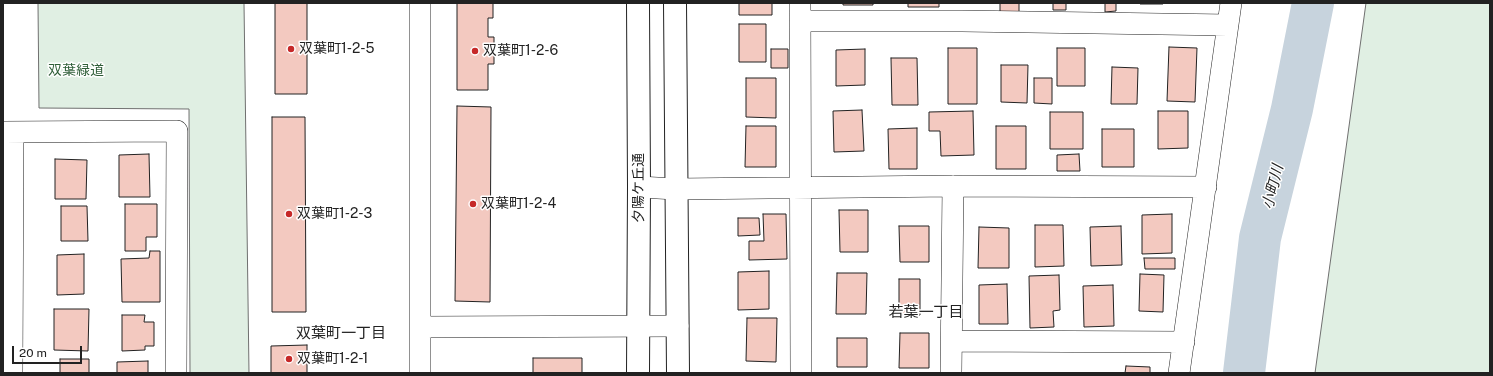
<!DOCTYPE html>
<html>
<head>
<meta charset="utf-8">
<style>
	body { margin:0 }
	#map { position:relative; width:1493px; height:376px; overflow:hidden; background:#fff; font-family:"Public Sans",sans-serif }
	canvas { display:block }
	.frame { position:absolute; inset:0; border:4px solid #222; pointer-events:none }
	.scale { position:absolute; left:12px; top:346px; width:70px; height:18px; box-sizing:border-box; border:2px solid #222; border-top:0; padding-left:5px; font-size:12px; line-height:14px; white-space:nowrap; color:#222; -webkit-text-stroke:3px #fff; paint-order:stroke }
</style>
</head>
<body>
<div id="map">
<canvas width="1493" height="376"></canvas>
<div class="frame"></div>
<div class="scale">20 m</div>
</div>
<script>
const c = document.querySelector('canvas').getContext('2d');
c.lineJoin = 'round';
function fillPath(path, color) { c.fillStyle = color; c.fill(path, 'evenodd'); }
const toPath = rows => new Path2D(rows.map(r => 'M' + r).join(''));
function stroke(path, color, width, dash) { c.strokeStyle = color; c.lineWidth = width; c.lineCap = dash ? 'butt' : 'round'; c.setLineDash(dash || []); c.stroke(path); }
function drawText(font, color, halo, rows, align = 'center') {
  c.font = font + ' "Public Sans","Noto Sans JP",sans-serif'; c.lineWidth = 3; c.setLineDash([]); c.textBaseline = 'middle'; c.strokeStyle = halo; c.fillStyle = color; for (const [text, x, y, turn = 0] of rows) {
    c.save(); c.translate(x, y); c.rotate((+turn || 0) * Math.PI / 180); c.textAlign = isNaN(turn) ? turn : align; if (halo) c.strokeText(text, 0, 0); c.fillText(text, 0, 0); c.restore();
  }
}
const green = toPath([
	[38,3,244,3,249,373,190,373,189,109,39,108,38,3],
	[1366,3,1490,3,1490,373,1315,373,1366,3]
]);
fillPath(green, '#e0efe3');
stroke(green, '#6f6f6f', 1);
stroke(toPath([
	[1244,373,1260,238,1292,109,1313,3]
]), '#c7d3dd', 42);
const building = toPath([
	[275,3,307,3,307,94,275,94,275,3],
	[457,3,493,3,493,18,488,18,488,37,494,37,494,64,488,64,488,90,457,90,457,3],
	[739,3,772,3,772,15,739,15,739,3],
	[843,3,873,3,873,5,843,5,843,3],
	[908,3,939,3,939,7,908,7,908,3],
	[1000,3,1019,3,1019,12,1000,12,1000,3],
	[1053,3,1066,3,1066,10,1053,10,1053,3],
	[1105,3,1116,3,1116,11,1105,12,1105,3],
	[1140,3,1163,3,1163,4,1140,4,1140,3],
	[739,24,766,24,766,62,739,62,739,24],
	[1169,47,1197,48,1195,102,1167,101,1169,47],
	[948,48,977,48,977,104,948,104,948,48],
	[1057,48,1085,48,1085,86,1057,86,1057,48],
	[771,49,788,49,788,68,771,68,771,49],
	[865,49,865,85,836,86,836,50,865,49],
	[891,58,917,58,918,105,892,105,891,58],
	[1001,65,1028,65,1027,103,1001,102,1001,65],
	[1112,67,1138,68,1137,104,1111,104,1112,67],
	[746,78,776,78,776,118,746,117,746,78],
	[1034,78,1052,78,1052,104,1034,103,1034,78],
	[457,106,491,107,490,302,455,301,457,106],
	[862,110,864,151,834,152,833,111,862,110],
	[973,111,974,155,941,156,940,131,929,131,929,112,973,111],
	[1158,111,1188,111,1188,148,1158,149,1158,111],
	[1050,112,1083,112,1083,149,1050,149,1050,112],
	[272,117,305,117,306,312,272,312,272,117],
	[746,126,776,126,776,167,745,167,746,126],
	[996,126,1026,126,1026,169,996,169,996,126],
	[917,128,917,169,889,169,888,129,917,128],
	[1102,129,1134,129,1134,167,1102,167,1102,129],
	[149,154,150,197,119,197,119,155,149,154],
	[1079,154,1080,171,1057,171,1057,155,1079,154],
	[55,159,87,160,86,199,55,199,55,159],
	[125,204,157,204,157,237,146,237,146,251,125,251,125,204],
	[61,206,87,206,88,241,61,241,61,206],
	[839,210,868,210,868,252,840,252,839,210],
	[763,214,786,214,787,259,749,260,749,241,764,241,763,214],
	[1172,214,1172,253,1142,254,1142,215,1172,214],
	[738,218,759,218,760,235,738,236,738,218],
	[1035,225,1063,225,1064,266,1035,267,1035,225],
	[899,226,929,226,929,262,900,262,899,226],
	[1121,226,1122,265,1091,266,1090,227,1121,226],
	[979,227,1009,228,1009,268,978,268,979,227],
	[150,251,160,251,160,302,122,302,121,259,149,258,150,251],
	[84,254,84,294,57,295,57,255,84,254],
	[1144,258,1175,258,1175,269,1145,269,1144,258],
	[769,271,769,309,738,310,738,272,769,271],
	[837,273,867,273,866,314,836,314,837,273],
	[1140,274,1164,275,1163,312,1139,311,1140,274],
	[1059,275,1060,310,1053,311,1054,327,1030,328,1029,276,1059,275],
	[899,279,920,279,920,315,899,315,899,279],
	[1007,284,1008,324,979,324,979,285,1007,284],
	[1113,285,1114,326,1084,327,1083,286,1113,285],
	[54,309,89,309,88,351,54,350,54,309],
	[122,315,145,315,144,322,154,322,154,346,145,346,145,350,122,351,122,315],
	[747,318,777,318,776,362,746,361,747,318],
	[900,333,929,333,929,368,899,368,900,333],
	[837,338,867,338,867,367,837,367,837,338],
	[307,345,307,373,271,373,271,346,307,345],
	[533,358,582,358,582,373,533,373,533,358],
	[60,359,89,359,89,373,60,373,60,359],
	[148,361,148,373,117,373,117,362,148,361],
	[1126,366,1150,367,1150,373,1125,373,1126,366]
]);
fillPath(building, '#f3c9c0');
stroke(building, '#222', 1);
const minor = toPath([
	[420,3,420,373],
	[800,3,801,373],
	[800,21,962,21,1228,25],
	[3,132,177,131,176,373],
	[639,187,676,189,953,186,1206,187],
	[420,327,678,326],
	[952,341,1184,342],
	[12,373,13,132],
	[951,373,953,186],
	[1179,373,1231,3]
]);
const secondary = toPath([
	[638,3,639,187,638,373],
	[675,3,678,373]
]);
stroke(minor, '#222', 22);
stroke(secondary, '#222', 24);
stroke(minor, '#fff', 21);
stroke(secondary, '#fff', 22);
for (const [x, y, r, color] of [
	[291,49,4,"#c62828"],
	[475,51,4,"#c62828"],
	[473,204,4,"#c62828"],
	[289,214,4,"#c62828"],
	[289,359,4,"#c62828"]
]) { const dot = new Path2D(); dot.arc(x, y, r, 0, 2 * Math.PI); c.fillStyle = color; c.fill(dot); stroke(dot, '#fff', 1.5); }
drawText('14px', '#222', '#fff', [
	["双葉町1-2-5",299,49],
	["双葉町1-2-6",483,51],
	["双葉町1-2-4",481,204],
	["双葉町1-2-3",297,214],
	["双葉町1-2-1",297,359]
], 'left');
drawText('14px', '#2f5e38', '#fff', [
	["双葉緑道",76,71]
]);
drawText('14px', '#222', '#fff', [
	["夕陽ケ丘通",639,188,-90]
]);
drawText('italic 15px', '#222', '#fff', [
	["小町川",1273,187,-76]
]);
drawText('15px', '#222', '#fff', [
	["若葉一丁目",926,312],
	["双葉町一丁目",341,333]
]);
</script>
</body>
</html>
